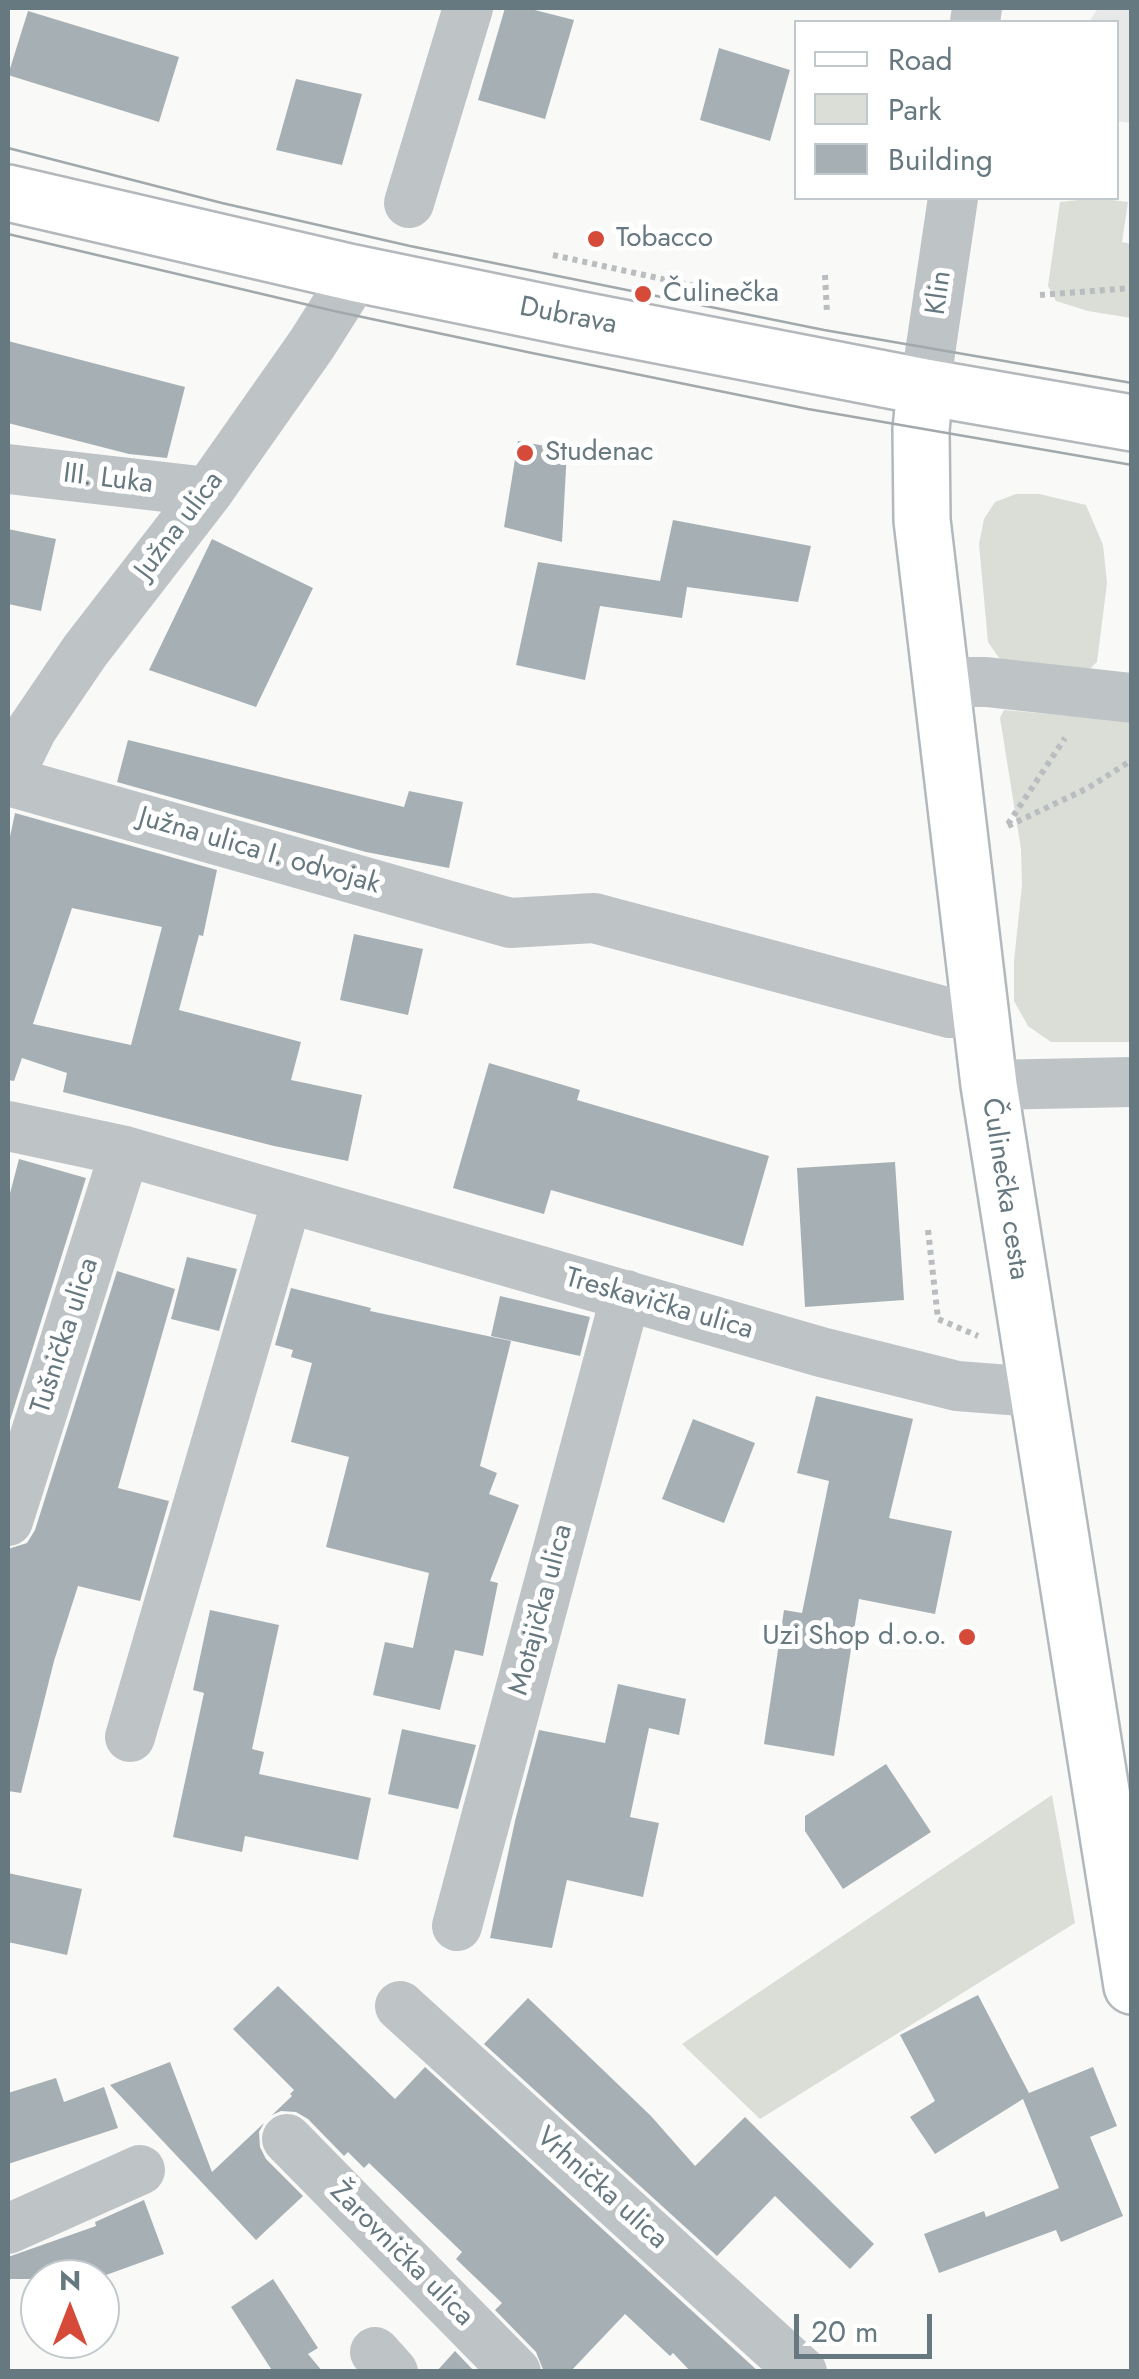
<!DOCTYPE html>
<html>
<head>
<meta charset="utf-8">
<style>
	body { margin:0 }
	#map { position:relative; width:1139px; height:2379px; overflow:hidden; background:#f9f9f7; font-family:Jost,sans-serif }
	canvas { display:block }
	.frame { position:absolute; inset:0; border:10px solid #667880; pointer-events:none }
	.legend { position:absolute; left:794px; top:20px; width:325px; height:180px; box-sizing:border-box; background:#fff; border:2px solid #c2c9cc; margin:0; padding:12px 18px; list-style:none; font-size:30px; color:#667880 }
	.legend li { display:flex; align-items:center; gap:20px; height:50px }
	.legend b { width:50px; border:2px solid #c2c9cc }
	.north { position:absolute; left:20px; top:2259px; width:100px; height:100px; box-sizing:border-box; background:#fff; border:2px solid #c2c9cc; border-radius:50%; rotate:0deg; font-size:28px; font-weight:700; line-height:40px; text-align:center; color:#667880 }
	.north::after { content:''; display:block; margin:auto; width:35px; height:45px; background:#d64a3a; clip-path:polygon(50% 0,100% 100%,50% 72%,0 100%) }
	.scale { position:absolute; left:794px; top:2314px; width:138px; height:45px; box-sizing:border-box; border:5px solid #667880; border-top:0; padding-left:12px; font-size:30px; line-height:35px; white-space:nowrap; color:#667880; -webkit-text-stroke:8px #fff; paint-order:stroke }
</style>
</head>
<body>
<div id="map">
<canvas width="1139" height="2379"></canvas>
<div class="frame"></div>
<ul class="legend">
<li><b style="height:12px;background:#fff"></b>Road</li>
<li><b style="height:28px;background:#daded7"></b>Park</li>
<li><b style="height:28px;background:#a6b0b4"></b>Building</li>
</ul>
<div class="north">N</div>
<div class="scale">20 m</div>
</div>
<script>
const c = document.querySelector('canvas').getContext('2d');
c.lineJoin = 'round';
function fillPath(path, color) { c.fillStyle = color; c.fill(path, 'evenodd'); }
const toPath = rows => new Path2D(rows.map(r => 'M' + r).join(''));
function stroke(path, color, width, dash) { c.strokeStyle = color; c.lineWidth = width; c.lineCap = dash ? 'butt' : 'round'; c.setLineDash(dash || []); c.stroke(path); }
function drawText(font, color, halo, rows, align = 'center') {
  c.font = font + ' Jost,sans-serif'; c.lineWidth = 10; c.setLineDash([]); c.textBaseline = 'middle'; c.strokeStyle = halo; c.fillStyle = color; for (const [text, x, y, turn = 0] of rows) {
    c.save(); c.translate(x, y); c.rotate((+turn || 0) * Math.PI / 180); c.textAlign = isNaN(turn) ? turn : align; if (halo) c.strokeText(text, 0, 0); c.fillText(text, 0, 0); c.restore();
  }
}
fillPath(toPath([
	[1098,8,1131,8,1131,123,1117,121,1116,22,1089,22]
]), '#e7e9e8');
fillPath(toPath([
	[1097,198,1128,202,1122,242,1131,244,1131,318,1088,311,1056,301,1048,286,1060,202],
	[1016,494,1039,494,1086,505,1103,545,1107,583,1097,662,1082,676,1004,665,988,642,979,544,984,519,995,502],
	[1004,710,1131,721,1131,1042,1051,1042,1028,1026,1014,1001,1014,961,1022,885,1021,849,1000,718],
	[1052,1795,1075,1923,760,2119,682,2044]
]), '#daded7');
fillPath(toPath([
	[505,8,527,8,574,20,545,119,478,100],
	[28,11,179,57,159,122,8,75],
	[719,48,790,70,770,141,700,120],
	[296,79,362,94,342,165,276,150],
	[8,341,185,387,167,458,129,454,8,423],
	[518,441,567,450,562,542,504,527],
	[673,520,811,546,798,602,687,587,682,618,600,606,585,680,516,665,538,562,660,581],
	[8,529,56,539,41,611,8,604],
	[212,539,313,588,256,707,149,670],
	[128,740,404,807,409,791,463,802,449,868,366,852,117,782],
	[15,813,217,870,203,936,199,935,179,1010,301,1042,291,1080,362,1095,348,1161,274,1146,63,1092,67,1073,22,1058,14,1081,8,1080,8,846],
	[72,908,162,927,131,1045,33,1024],
	[354,934,423,949,408,1015,340,1000],
	[489,1063,580,1090,577,1100,769,1156,743,1246,551,1190,544,1214,453,1188],
	[19,1159,86,1178,8,1427,8,1201],
	[895,1162,904,1300,805,1307,797,1168],
	[187,1257,237,1269,219,1331,171,1319],
	[117,1271,175,1289,118,1488,169,1501,140,1601,78,1586,54,1661,21,1793,8,1791,8,1549,27,1543,35,1530],
	[291,1288,371,1308,370,1311,511,1341,480,1466,497,1473,489,1494,519,1505,490,1581,498,1583,483,1656,455,1650,440,1710,373,1695,385,1642,413,1648,429,1573,326,1547,349,1457,291,1442,312,1363,291,1357,293,1350,275,1345],
	[500,1296,590,1317,580,1356,491,1336],
	[816,1396,913,1419,889,1518,952,1531,935,1614,859,1599,834,1756,764,1744,784,1610,802,1613,829,1481,797,1473],
	[693,1419,755,1443,724,1523,662,1499],
	[210,1610,279,1625,252,1749,264,1752,259,1774,371,1798,358,1860,245,1836,242,1852,173,1837,204,1693,193,1690],
	[618,1684,686,1699,679,1735,649,1728,630,1817,659,1823,643,1897,567,1880,552,1948,490,1938,515,1821,539,1730,605,1743],
	[402,1729,476,1745,458,1809,388,1794],
	[886,1764,931,1832,843,1889,805,1831,805,1816],
	[8,1873,82,1889,67,1955,8,1942],
	[278,1986,395,2099,425,2067,759,2372,691,2372,673,2353,670,2356,625,2314,570,2372,544,2372,536,2352,495,2310,502,2303,456,2259,462,2252,369,2163,364,2168,348,2152,344,2156,308,2119,296,2112,281,2111,272,2115,292,2096,290,2094,294,2090,233,2029],
	[978,1995,1029,2093,1093,2067,1117,2126,1090,2137,1123,2216,1061,2242,1056,2230,939,2273,924,2234,984,2211,986,2217,1059,2188,1023,2099,935,2154,910,2117,935,2101,900,2035],
	[528,1998,651,2116,695,2166,745,2117,874,2244,850,2269,775,2196,717,2256,484,2044],
	[170,2062,212,2172,264,2123,259,2132,260,2147,266,2159,303,2196,256,2240,110,2085],
	[56,2078,64,2102,104,2087,118,2128,8,2164,8,2093],
	[144,2200,164,2254,95,2279,8,2279,8,2257,96,2226,95,2222],
	[273,2279,318,2348,308,2354,323,2372,273,2372,231,2307],
	[455,2351,475,2372,436,2372]
]), '#a6b0b4');
const major = toPath([
	[8,193,353,273,581,320,925,387,1132,423],
	[925,387,921,430,922,520,989,1085,1132,1986]
]);
stroke(major, '#b2b8bb', 60);
stroke(toPath([
	[553,255,708,289],
	[825,275,827,313],
	[1040,295,1132,288],
	[1008,824,1065,738],
	[1008,826,1088,788,1132,760],
	[928,1230,938,1319,978,1336]
]), '#b9bdbf', 6, [5, 5]);
stroke(toPath([
	[975,22,977,8],
	[409,203,468,8],
	[925,387,953,198],
	[8,469,208,492],
	[939,682,986,682,1132,698],
	[8,778,32,729,85,651,208,492,312,344,343,295,353,273],
	[8,781,510,923,594,918,950,1013,980,1013],
	[989,1085,1132,1082],
	[8,1126,125,1151,821,1352,957,1386,1035,1392],
	[8,1521,125,1151],
	[130,1737,287,1200],
	[457,1926,626,1295],
	[400,2006,802,2372],
	[287,2139,516,2372],
	[8,2229,140,2170],
	[375,2352,393,2372]
]), '#bec4c6', 50);
stroke(major, '#fff', 55);
stroke(toPath([
	[8,148,222,203,410,246,824,330,1132,383],
	[8,234,334,311,532,353,808,409,1132,465]
]), '#a1a9ad', 2.5);
for (const [x, y, r, color] of [
	[596,239,10,"#d64a3a"],
	[643,294,10,"#d64a3a"],
	[525,453,10,"#d64a3a"],
	[967,1637,10,"#d64a3a"]
]) { const dot = new Path2D(); dot.arc(x, y, r, 0, 2 * Math.PI); c.fillStyle = color; c.fill(dot); stroke(dot, '#fff', 4); }
drawText('28px', '#667880', '#fff', [
	["Tobacco",616,239],
	["Čulinečka",663,294],
	["Studenac",545,453],
	["Uzi Shop d.o.o.",947,1637,"right"]
], 'left');
drawText('28px', '#667880', '#fff', [
	["Klin",940,293,-82],
	["Dubrava",568,317,11],
	["III. Luka",108,480,7],
	["Južna ulica",180,526,-53],
	["Južna ulica I. odvojak",259,852,16],
	["Čulinečka cesta",1004,1189,81],
	["Treskavička ulica",659,1305,16],
	["Tušnička ulica",66,1336,-72],
	["Motajička ulica",542,1610,-75],
	["Vrhnička ulica",601,2189,42],
	["Žarovnička ulica",401,2255,45]
]);
</script>
</body>
</html>
